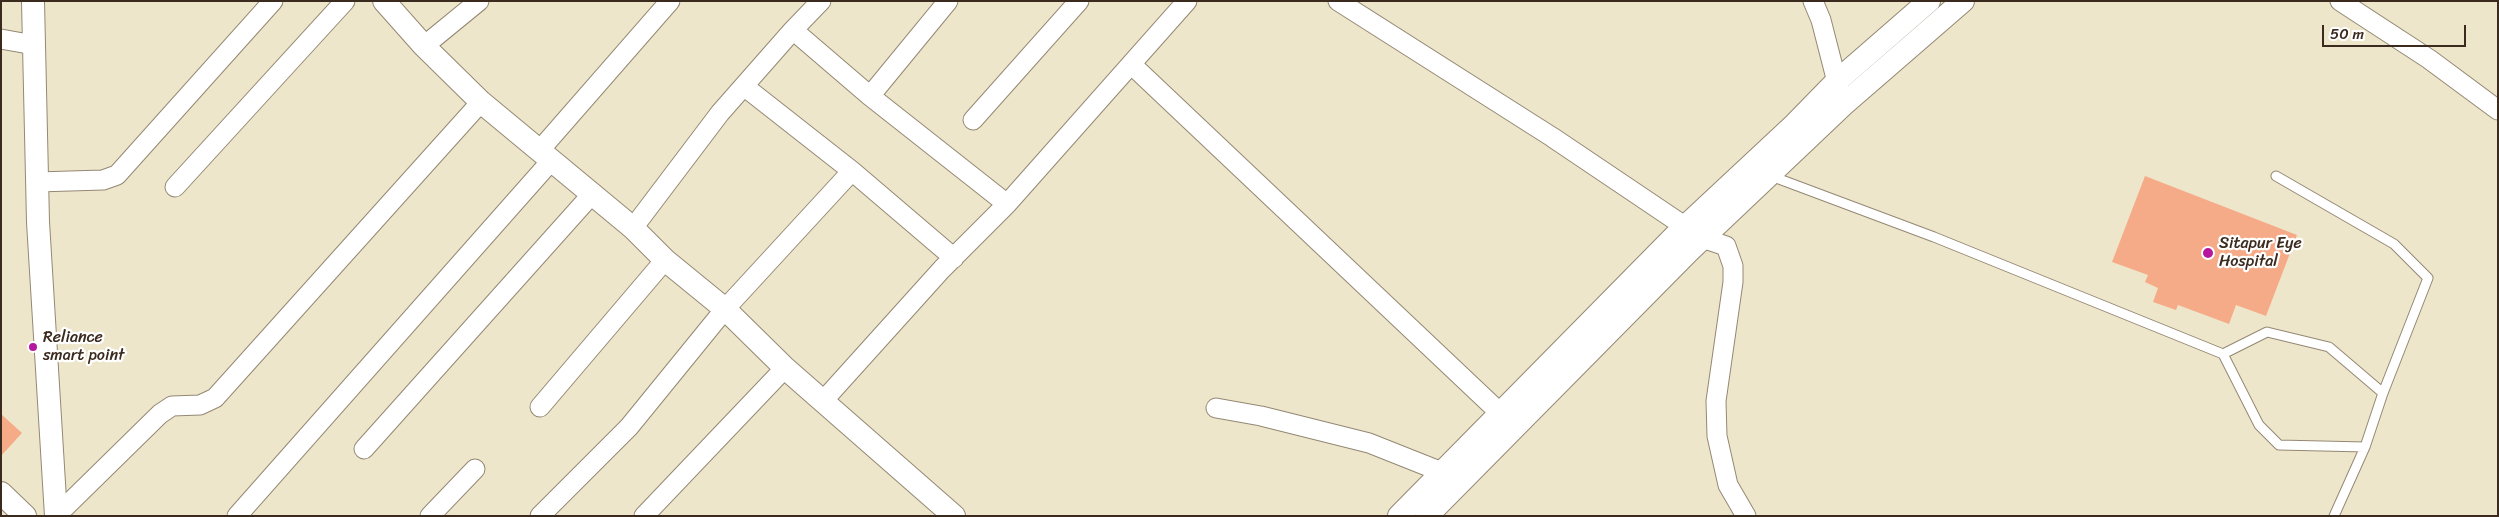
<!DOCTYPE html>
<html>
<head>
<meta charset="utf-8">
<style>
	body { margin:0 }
	#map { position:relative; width:2499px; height:517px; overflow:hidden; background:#eee6ca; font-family:Sriracha,sans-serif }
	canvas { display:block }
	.frame { position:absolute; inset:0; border:2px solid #3b2a1e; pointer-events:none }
	.scale { position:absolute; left:2322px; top:25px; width:144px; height:22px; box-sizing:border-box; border:2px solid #3b2a1e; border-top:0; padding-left:6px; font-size:15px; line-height:18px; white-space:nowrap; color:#3b2a1e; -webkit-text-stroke:4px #fff; paint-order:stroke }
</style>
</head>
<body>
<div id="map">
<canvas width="2499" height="517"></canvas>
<div class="frame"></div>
<div class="scale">50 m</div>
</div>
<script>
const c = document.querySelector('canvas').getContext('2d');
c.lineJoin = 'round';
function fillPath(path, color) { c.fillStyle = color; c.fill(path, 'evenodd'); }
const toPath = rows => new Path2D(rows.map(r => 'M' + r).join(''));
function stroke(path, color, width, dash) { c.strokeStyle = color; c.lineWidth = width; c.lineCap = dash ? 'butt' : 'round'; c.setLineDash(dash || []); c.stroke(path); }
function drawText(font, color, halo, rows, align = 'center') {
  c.font = font + ' Sriracha,sans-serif'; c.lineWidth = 4.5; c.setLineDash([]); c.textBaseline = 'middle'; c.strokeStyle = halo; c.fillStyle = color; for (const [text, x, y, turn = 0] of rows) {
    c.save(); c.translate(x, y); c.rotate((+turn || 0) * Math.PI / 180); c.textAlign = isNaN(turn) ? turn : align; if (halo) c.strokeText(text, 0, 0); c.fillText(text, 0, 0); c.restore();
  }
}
fillPath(toPath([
	[2145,176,2297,235,2266,316,2236,305,2229,324,2178,305,2176,310,2153,302,2158,288,2145,282,2148,275,2112,262],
	[1,414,22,433,1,456]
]), '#f6ab88');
const service = toPath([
	[1771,176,1934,237,2223,354,2259,425,2279,445,2365,447,2334,516],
	[2276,176,2394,244,2428,278,2383,393],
	[2223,354,2267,332,2329,347,2383,393,2365,447]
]);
const minor = toPath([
	[1338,1,1552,137,1702,238,1726,246,1733,266,1733,282,1716,401,1717,436,1728,485,1746,516],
	[1813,1,1821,20,1840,94],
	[2340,1,2429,59,2498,110],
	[793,30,870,96,1007,204],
	[1,39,34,45],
	[424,46,479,1],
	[1131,64,1499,412],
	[745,87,852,171,954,258],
	[870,96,948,1],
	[973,120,1079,1],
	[539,151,670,1],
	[37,182,103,180,117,175,273,1],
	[175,187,345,1],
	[633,228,720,113,793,30,821,1],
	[823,401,942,269,1007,204,1187,1],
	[540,407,665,260],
	[1216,408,1261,416,1369,443,1442,472],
	[364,449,593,193],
	[56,516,160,414,172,406,200,405,215,398,481,102],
	[237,516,551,161],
	[430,516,475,469],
	[540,516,629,427,725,309,852,171],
	[644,516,785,368]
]);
const tertiary = toPath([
	[33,1,38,222,56,516],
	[384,1,424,46,481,102,633,228,665,260,725,309,785,368,954,516],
	[1,493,25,516],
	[1399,516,1675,236,1795,124,1837,81,1929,1],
	[1427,516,1689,251,1843,105,1963,1]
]);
stroke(service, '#948874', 11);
stroke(minor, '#948874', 21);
stroke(tertiary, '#948874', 24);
stroke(service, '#fff', 9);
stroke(minor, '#fff', 19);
stroke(tertiary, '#fff', 22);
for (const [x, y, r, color] of [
	[2208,253,6,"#b5179e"],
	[33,347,5,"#b5179e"]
]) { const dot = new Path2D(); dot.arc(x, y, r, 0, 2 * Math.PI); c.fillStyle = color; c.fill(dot); stroke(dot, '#fff', 2); }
drawText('16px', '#3b2a1e', '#fff', [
	["Sitapur Eye",2219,244],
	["Hospital",2219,262],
	["Reliance",43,338],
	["smart point",43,356]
], 'left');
</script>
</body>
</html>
